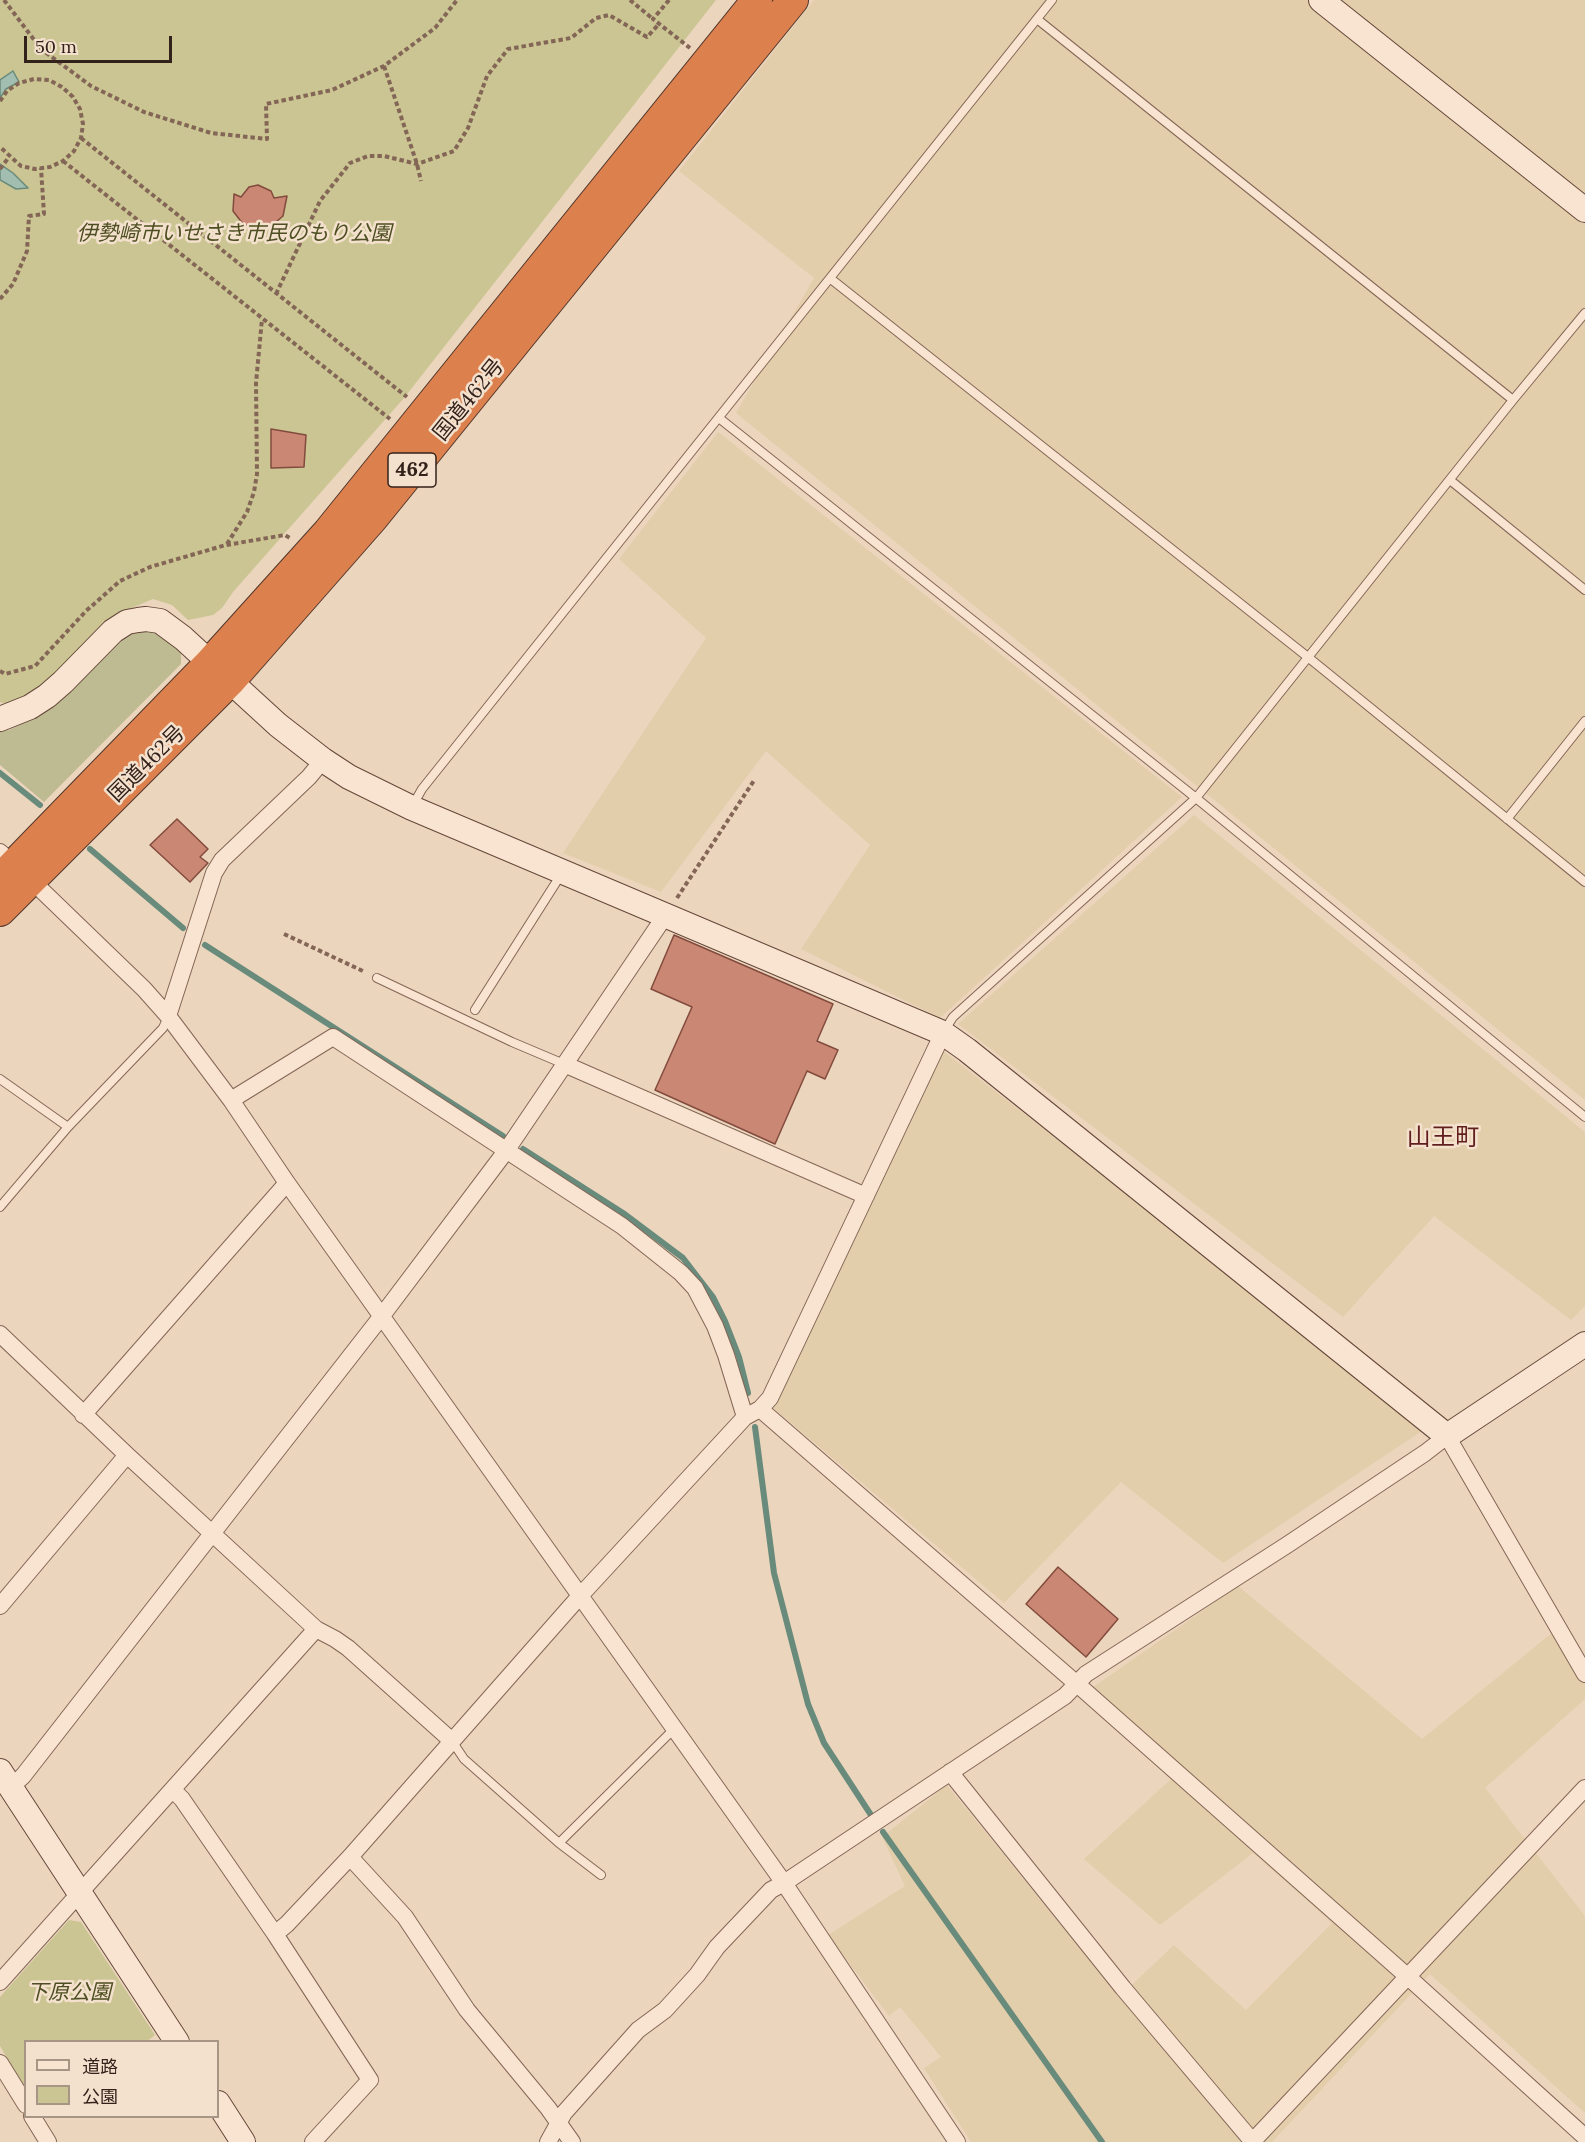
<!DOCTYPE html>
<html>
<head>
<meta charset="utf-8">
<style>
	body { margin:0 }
	#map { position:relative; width:1585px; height:2142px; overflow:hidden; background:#ecd5bd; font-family:Lora,"Noto Sans JP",serif }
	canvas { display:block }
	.legend { position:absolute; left:24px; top:2040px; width:195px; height:78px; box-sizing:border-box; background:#f4e1cd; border:2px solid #a79586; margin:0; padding:8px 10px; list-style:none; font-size:18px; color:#33221b }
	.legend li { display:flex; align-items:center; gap:12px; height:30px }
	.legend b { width:30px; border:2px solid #a79586 }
	.scale { position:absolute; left:24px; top:36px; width:148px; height:27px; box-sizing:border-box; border:3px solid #33221b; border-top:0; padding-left:8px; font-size:18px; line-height:21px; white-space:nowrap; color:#33221b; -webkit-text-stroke:4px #f4e1cd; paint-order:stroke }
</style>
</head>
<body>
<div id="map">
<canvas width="1585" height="2142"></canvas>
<ul class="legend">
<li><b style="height:8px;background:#f8e4d0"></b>道路</li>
<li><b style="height:16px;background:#cac592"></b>公園</li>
</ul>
<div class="scale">50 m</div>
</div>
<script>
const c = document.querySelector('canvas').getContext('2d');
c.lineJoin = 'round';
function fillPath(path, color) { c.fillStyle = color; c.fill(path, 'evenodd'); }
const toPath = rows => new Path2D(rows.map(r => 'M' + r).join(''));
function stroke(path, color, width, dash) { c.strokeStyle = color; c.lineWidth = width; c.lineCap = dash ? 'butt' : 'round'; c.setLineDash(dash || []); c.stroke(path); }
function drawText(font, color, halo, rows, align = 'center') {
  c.font = font + ' Lora,"Noto Sans JP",serif'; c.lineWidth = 5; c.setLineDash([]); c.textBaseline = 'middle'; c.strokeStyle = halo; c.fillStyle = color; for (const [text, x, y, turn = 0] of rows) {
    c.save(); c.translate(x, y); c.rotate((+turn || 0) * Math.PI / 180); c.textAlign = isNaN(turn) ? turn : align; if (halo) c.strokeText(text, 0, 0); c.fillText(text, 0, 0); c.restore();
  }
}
fillPath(toPath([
	[814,0,1585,0,1585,1100,736,413,814,278,679,171],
	[718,432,1182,797,940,1018,801,949,870,845,766,751,661,892,563,853,706,638,619,559],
	[1194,815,1585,1132,1585,1306,1571,1320,1434,1216,1343,1317,958,1024],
	[942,1050,1428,1427,1223,1563,1121,1482,1004,1603,772,1407],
	[1238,1586,1422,1739,1553,1632,1571,1662,1585,1656,1585,1699,1485,1788,1585,1916,1585,2113,1430,1974,1272,2142,971,2142,924,2068,941,2057,900,2007,889,2016,828,1935,905,1886,882,1837,947,1785,1119,1997,1174,1945,1246,2010,1332,1923,1253,1853,1160,1925,1084,1859,1182,1769,1092,1688]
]), '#e2ceab');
fillPath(toPath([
	[0,0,716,0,404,398,233,592,222,608,213,615,188,620,172,605,153,599,122,612,47,682,9,705,0,702],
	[69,1920,81,1922,155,2035,146,2042,26,2042,25,2089,0,2046,0,1997]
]), '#cac592');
fillPath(toPath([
	[148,630,166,637,181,650,181,664,44,802,0,765,0,731,9,730,43,713,78,684,126,636]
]), '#bebb92');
const water = toPath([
	[13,71,19,82,6,89,0,98,0,80,13,71],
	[0,164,13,173,28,188,16,189,0,180,0,164]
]);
fillPath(water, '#a1beb0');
stroke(water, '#698b7c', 1.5);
stroke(toPath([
	[0,773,40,805],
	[90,849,183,928],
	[205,945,503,1136],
	[523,1149,623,1213,683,1258,713,1297,725,1321,739,1357,748,1393],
	[755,1427,774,1573,808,1704,824,1743,871,1815],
	[883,1832,1102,2142]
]), '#698b7c', 6);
const building = toPath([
	[258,185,271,191,274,198,287,196,283,216,269,228,255,227,243,224,233,211,234,194,241,197,249,187,258,185],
	[271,429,306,435,304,467,271,468,271,429],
	[177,819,208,849,200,857,208,863,190,882,150,845,177,819],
	[674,935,833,1004,817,1041,838,1050,825,1079,807,1071,775,1144,655,1090,692,1007,651,989,674,935],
	[1058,1567,1118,1619,1086,1657,1026,1604,1058,1567]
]);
fillPath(building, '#ca8774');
stroke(building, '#824b3d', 1.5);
const lane = toPath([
	[1037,19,1513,400],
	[831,279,1309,658,1585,882],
	[719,418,1196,798,1585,1117],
	[1450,480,1585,590],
	[413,805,422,789,1052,0],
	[1507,819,1585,721],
	[377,978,512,1042,564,1064],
	[475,1010,562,873],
	[944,1031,953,1017,1196,798,1513,400,1585,313],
	[0,1079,68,1127],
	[0,1207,68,1127,163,1028,168,1017],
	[452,1741,464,1759,559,1843,601,1875],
	[559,1843,673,1730]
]);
const street = toPath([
	[0,852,14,865],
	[31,880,144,989,168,1016,231,1100,287,1183,784,1883,957,2142],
	[168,1016,214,873,222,860,309,777,323,760],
	[564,1064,866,1196],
	[231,1100,333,1037,622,1226,681,1273,695,1288,715,1326,726,1355,745,1417],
	[0,1334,127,1455,316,1629,335,1639,348,1648,452,1741],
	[760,1409,1077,1684,1407,1976,1585,2137],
	[83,1415,287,1183],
	[0,1606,127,1455],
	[950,1772,1123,1988,1253,2142],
	[11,1787,23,1776,381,1317,506,1151,665,916],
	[173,1790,182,1799,275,1934,370,2080,313,2142],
	[350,1857,405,1917,467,2010,548,2108,572,2142],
	[275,1934,287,1924,350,1857,579,1597,745,1417,760,1409,770,1398,943,1033],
	[0,1982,316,1629],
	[0,2063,26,2105],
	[32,2116,48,2142],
	[548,2142,564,2113,572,2104,638,2030,665,2010,697,1975,717,1947,771,1890,784,1883,1065,1696,1086,1674,1287,1545,1425,1453,1447,1436,1585,1674],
	[1252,2142,1585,1788]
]);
const secondary = toPath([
	[1321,0,1585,210],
	[0,719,30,707,47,696,63,682,113,631,127,622,138,620,146,619,160,621,183,638,278,725,323,760,349,777,412,808,943,1033,967,1050,1447,1436,1585,1344],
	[0,1771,177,2042],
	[218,2103,243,2142]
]);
const highway = toPath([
	[0,879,209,664,328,532,757,0],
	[0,911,229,682,373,518,793,0]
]);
stroke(lane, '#846657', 10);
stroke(street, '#846657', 18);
stroke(secondary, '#65473a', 26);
stroke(highway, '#51362c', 32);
stroke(toPath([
	[4,0,41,49,91,86,144,112,211,133,267,139,266,104,332,90,384,66,435,28,457,0],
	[630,0,653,19],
	[669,0,653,19,690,48],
	[384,66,417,164,421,181],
	[0,101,7,91,19,83,34,79,49,80,62,87,73,97,80,109,83,124,81,138,74,151,63,161,50,167,35,169,21,166,0,147],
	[81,138,407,397],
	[63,161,390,419],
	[0,169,9,157],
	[276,294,320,201,350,163,368,156,384,156,417,164,454,151,468,128,487,76,508,49,571,38,596,18,609,15,647,37,659,24],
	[0,299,13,284,27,251,29,216,44,214,41,168],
	[227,544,247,512,254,492,257,474,256,383,262,319],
	[0,671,5,674,35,666,86,611,120,581,150,567,226,545,285,535,290,538],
	[677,898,755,779],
	[284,934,365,972]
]), '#846657', 4, [4.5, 3]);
stroke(lane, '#f8e4d0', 8);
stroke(street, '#f8e4d0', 16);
stroke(secondary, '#f8e4d0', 24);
stroke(highway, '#dc814e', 30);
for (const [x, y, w] of [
	[412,470,48]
]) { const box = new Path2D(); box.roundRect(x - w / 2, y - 17, w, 34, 4.5); c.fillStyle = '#f4e1cd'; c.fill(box); stroke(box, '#33221b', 1.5); }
drawText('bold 20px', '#33221b', null, [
	["462",412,470]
]);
drawText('italic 21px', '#4d4f22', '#f4e1cd', [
	["伊勢崎市いせさき市民のもり公園",234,234],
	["下原公園",69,1993]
]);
drawText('21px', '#33221b', '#f4e1cd', [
	["国道462号",469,400,-51],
	["国道462号",147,764,-45]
]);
drawText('24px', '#5f1d1c', '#f4e1cd', [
	["山王町",1443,1138]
]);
</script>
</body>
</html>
